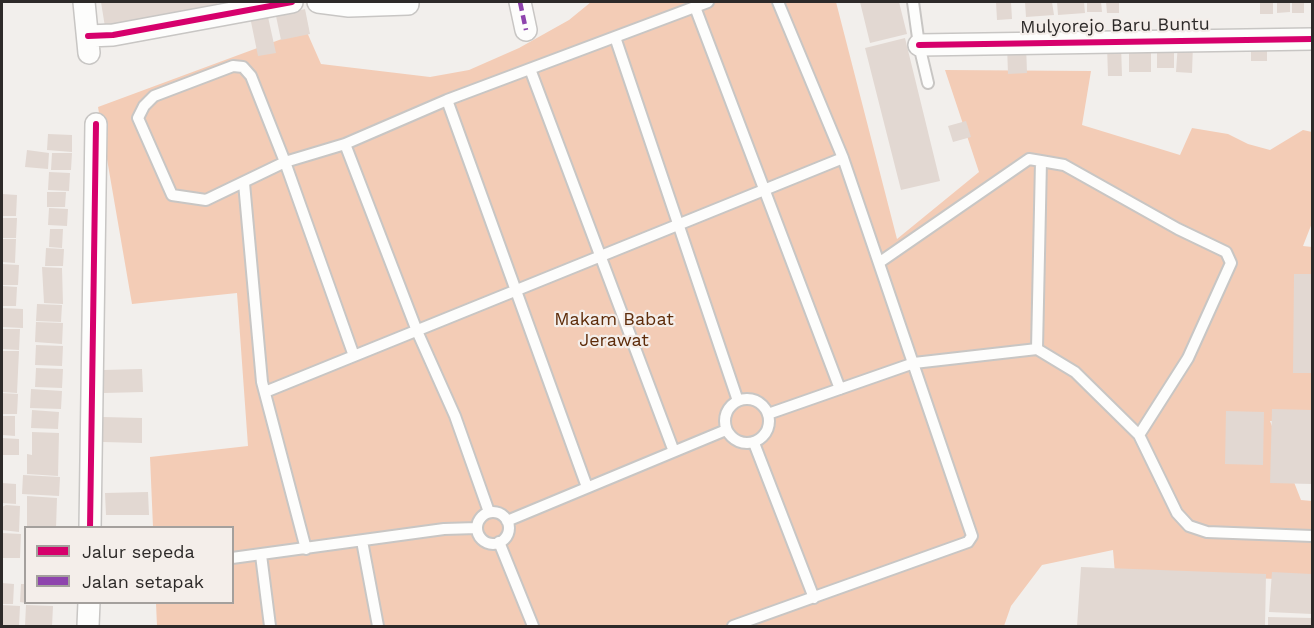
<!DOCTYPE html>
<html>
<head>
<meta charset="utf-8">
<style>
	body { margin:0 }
	#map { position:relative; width:1314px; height:628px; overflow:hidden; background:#f2efec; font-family:"Work Sans",sans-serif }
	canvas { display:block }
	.frame { position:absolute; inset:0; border:3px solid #2d2a29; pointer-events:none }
	.legend { position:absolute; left:24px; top:526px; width:210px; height:78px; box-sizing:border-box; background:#f4eeea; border:2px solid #a4a09d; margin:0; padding:8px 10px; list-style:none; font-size:18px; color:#2d2a29 }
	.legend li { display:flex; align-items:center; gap:12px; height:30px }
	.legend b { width:30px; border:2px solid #a4a09d }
</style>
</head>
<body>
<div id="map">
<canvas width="1314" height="628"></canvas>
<div class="frame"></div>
<ul class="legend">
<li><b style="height:8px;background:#d6006c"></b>Jalur sepeda</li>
<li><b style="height:8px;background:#8e44ad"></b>Jalan setapak</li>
</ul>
</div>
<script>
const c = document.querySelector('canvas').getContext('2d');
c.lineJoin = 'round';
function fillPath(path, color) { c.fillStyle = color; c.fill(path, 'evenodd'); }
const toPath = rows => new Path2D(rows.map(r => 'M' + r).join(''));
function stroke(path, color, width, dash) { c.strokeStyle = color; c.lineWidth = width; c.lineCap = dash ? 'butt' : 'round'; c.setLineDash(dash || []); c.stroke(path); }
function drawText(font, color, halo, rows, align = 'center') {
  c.font = font + ' "Work Sans",sans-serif'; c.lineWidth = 4.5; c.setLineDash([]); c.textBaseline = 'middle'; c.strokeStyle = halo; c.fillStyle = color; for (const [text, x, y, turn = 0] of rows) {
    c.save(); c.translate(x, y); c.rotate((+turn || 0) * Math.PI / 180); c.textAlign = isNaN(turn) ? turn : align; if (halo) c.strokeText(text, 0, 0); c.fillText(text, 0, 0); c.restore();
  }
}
fillPath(toPath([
	[591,2,836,2,897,239,979,172,945,70,1091,71,1082,125,1180,155,1192,128,1228,134,1248,144,1270,150,1303,130,1312,132,1312,223,1303,246,1312,247,1312,422,1270,421,1301,500,1312,501,1312,580,1115,574,1113,550,1042,565,1011,606,1004,626,157,626,156,603,232,602,232,528,153,527,150,457,248,446,237,293,132,304,98,107,306,30,321,64,430,77,469,70,519,48,569,20]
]), '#f3ccb6');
fillPath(toPath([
	[101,2,217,2,219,9,105,27],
	[860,2,899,2,907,34,870,43],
	[996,2,1011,2,1012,19,997,20],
	[1025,2,1052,2,1054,15,1026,17],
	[1057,2,1084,2,1085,13,1058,15],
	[1087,2,1101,2,1102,12,1087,12],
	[1106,2,1119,2,1119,13,1107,13],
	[1260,2,1273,2,1273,14,1260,14],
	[1277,2,1290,2,1290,12,1277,13],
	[1292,2,1304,2,1304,13,1292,13],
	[266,8,276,53,258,56,249,12],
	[305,9,310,34,281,40,276,16],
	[905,38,940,181,901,190,865,48],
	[1178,43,1193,44,1192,73,1176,72],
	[1026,44,1027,73,1008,74,1007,45],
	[1121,45,1122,76,1108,76,1107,46],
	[1157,45,1174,45,1174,68,1157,68],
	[1129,47,1151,47,1151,72,1129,72],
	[1251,48,1267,48,1267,61,1251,61],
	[966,121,971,137,953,142,948,126],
	[48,134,72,135,72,152,47,150],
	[27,150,49,153,48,169,25,167],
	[52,153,72,153,71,170,51,170],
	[49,172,70,173,69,191,48,190],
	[47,192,66,192,65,207,47,207],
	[2,194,17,195,16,216,2,216],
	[49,208,68,209,67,226,48,225],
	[2,218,17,218,16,238,2,238],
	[50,229,63,229,62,248,49,247],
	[2,239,16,239,15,263,2,262],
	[46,248,64,249,63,266,45,266],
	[2,264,19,265,18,285,2,285],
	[42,267,62,268,63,304,44,303],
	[1294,274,1312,274,1312,373,1293,373],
	[2,286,17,287,16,306,2,306],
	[37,304,62,305,61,322,36,321],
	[2,308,23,309,23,328,2,327],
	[36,322,63,323,62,344,35,342],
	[2,329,20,329,19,350,2,349],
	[36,345,63,346,62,366,35,365],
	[2,351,19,351,17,393,2,392],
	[36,368,63,369,62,388,35,387],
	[142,369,143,392,104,393,103,370],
	[31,389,62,391,61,409,30,408],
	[2,393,18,394,17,414,2,414],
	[1272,409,1312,410,1312,484,1270,483],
	[32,410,59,412,58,429,31,428],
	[1226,411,1264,412,1263,465,1225,464],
	[2,416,15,416,15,436,2,435],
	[103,417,142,418,142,443,103,442],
	[32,432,59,433,58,476,27,474,27,454,32,455],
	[2,438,19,439,19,455,2,455],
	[23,475,60,477,59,496,22,494],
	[2,483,16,484,16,504,2,503],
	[148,492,149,515,106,515,105,493],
	[27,496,57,498,56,528,27,528],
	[6,505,20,506,19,532,2,530,2,507],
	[2,533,21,534,20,558,2,558],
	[1081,567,1266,574,1265,626,1077,626],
	[1272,572,1312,574,1312,614,1269,612],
	[2,583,14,584,13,604,2,604],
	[21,584,26,584,26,603,20,602],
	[2,605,20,606,19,626,2,626],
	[26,605,53,606,52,626,25,626],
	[1268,617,1312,618,1312,626,1268,626]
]), '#e2d8d2');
const lane = toPath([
	[913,2,919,45,928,83],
	[695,7,840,389],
	[615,37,738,401],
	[530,69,673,449],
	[447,100,587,487],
	[345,144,417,331,455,416,489,512],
	[244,183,262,382,306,549],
	[880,262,1029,159,1041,161],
	[1037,349,1041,161,1064,165,1178,229,1226,252,1231,263,1188,358,1139,435],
	[354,356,285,162,251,76,243,67,233,66,154,96,144,106,138,118,172,195,206,200,285,162,345,144,447,100,708,2],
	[265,392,843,158],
	'725 421a22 22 0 1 1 44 0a22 22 0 1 1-44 0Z',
	[768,414,914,363,1037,349,1075,372,1139,435,1177,513,1189,526,1207,532,1312,536],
	[754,443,814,598],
	'477 528a16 16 0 1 1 32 0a16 16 0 1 1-32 0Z',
	[507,521,726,430],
	[362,541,378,626],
	[499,542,533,626],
	[261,555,270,626],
	[232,558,444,529,477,528],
	[733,626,968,542,972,536,843,158,778,2]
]);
const street = toPath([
	[84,2,89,53],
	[318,2,349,6,408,4],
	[520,2,526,30],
	[88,36,113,35,292,2],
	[919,45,1312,39],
	[90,528,96,124],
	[88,626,89,602]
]);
stroke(lane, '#c8c6c4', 14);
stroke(street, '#c8c6c4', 24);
stroke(lane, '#fdfdfc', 10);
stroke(street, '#fdfdfc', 21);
stroke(toPath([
	[520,2,526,30]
]), '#8e44ad', 4.5, [9, 4.5]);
stroke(toPath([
	[88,36,113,35,292,2],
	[919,45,1312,39],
	[90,528,96,124]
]), '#d6006c', 6);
drawText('18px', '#2d2a29', '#f4eeea', [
	["Mulyorejo Baru Buntu",1115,26,-1]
]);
drawText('18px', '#5e2c0a', '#f4eeea', [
	["Makam Babat",614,320],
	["Jerawat",614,341]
]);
</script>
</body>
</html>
